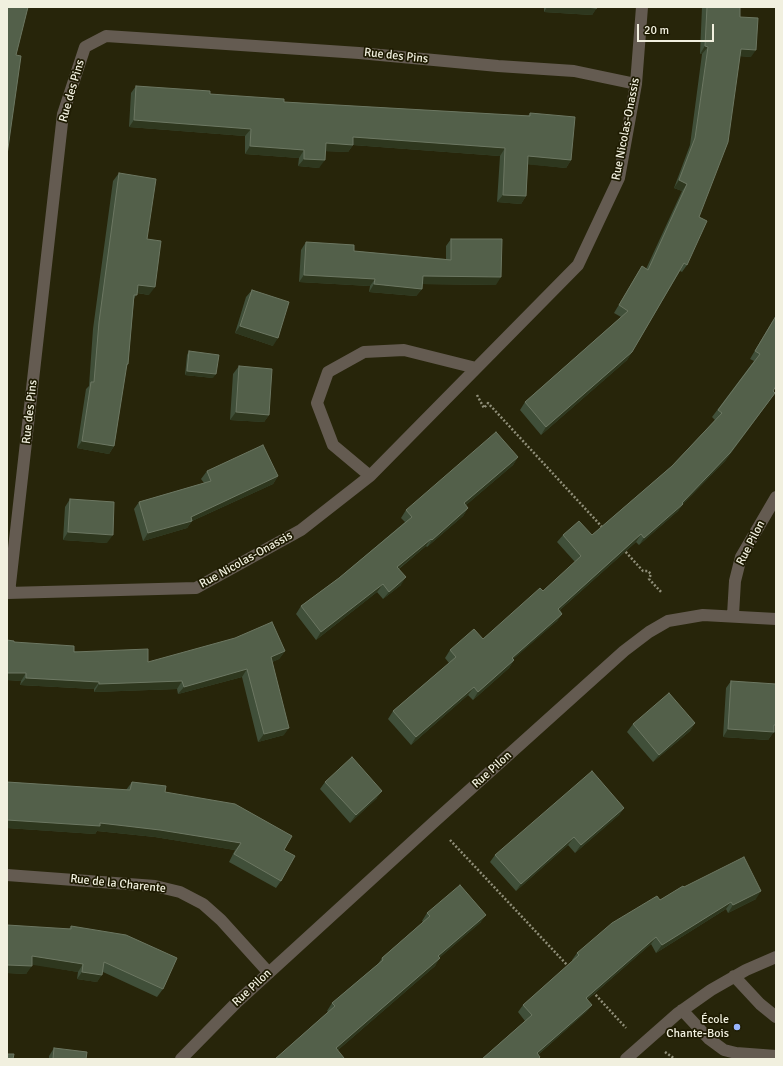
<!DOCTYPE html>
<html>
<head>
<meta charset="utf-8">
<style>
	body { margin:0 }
	#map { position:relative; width:783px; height:1066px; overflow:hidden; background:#27250a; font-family:Signika,sans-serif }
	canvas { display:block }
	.frame { position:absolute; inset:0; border:8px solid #f1f0df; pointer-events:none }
	.scale { position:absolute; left:637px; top:24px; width:77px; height:18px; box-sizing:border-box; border:2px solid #f1f0df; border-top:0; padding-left:5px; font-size:12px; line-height:14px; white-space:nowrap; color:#f1f0df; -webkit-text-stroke:3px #1e1b02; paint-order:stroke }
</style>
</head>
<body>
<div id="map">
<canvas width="783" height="1066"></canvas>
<div class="frame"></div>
<div class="scale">20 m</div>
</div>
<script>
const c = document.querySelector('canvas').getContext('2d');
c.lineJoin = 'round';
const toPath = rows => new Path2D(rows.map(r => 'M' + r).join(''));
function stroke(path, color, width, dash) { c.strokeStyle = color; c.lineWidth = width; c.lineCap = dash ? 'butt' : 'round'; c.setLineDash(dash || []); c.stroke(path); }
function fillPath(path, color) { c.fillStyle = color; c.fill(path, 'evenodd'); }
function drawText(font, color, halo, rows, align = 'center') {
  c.font = font + ' Signika,sans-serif'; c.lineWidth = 3.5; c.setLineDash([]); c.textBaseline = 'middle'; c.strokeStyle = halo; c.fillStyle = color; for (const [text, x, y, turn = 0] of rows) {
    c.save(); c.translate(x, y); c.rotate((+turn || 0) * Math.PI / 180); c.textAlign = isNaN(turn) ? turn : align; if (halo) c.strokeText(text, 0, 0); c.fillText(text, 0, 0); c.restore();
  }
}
stroke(toPath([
	[477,395,484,408,488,403,603,528],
	[623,549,643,571,648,571,651,574,649,579,662,593],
	[450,840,569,967],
	[593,992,626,1028],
	[665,1052,675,1059]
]), '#908f79', 2.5, [2, 2]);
stroke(toPath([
	[370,476,333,445,317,403,328,372,364,352,404,350,476,368],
	[7,593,196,588,301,530,370,476,578,265,619,178,636,84,642,7],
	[9,593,63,114,85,47,106,36,167,40,359,53,498,66,574,71,636,84],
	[733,615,735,581,741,557,776,497],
	[7,875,155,886,180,892,203,904,221,920,269,973],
	[734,976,760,1004,776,1017],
	[682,1010,709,1039,724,1050,736,1053,776,1056],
	[181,1059,237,1002,434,822,624,651,649,632,668,621,703,615,776,619],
	[626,1059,677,1014,711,990,746,970,776,957]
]), '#645b51', 12);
fillPath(toPath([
	[544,7,597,7,592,15,544,12],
	[702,7,740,7,740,17,751,57,740,56,687,265,682,272,680,271,632,352,627,360,541,435,520,410,525,402,621,317,614,313,637,274,642,266,646,269,682,191,674,188,690,145,702,54,700,54],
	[136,86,284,102,528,116,530,113,571,160,566,168,528,164,526,196,521,204,497,202,500,156,353,145,348,152,325,151,319,168,298,166,299,158,245,154,245,136,129,127,131,93],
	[119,173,147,239,149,295,137,293,134,299,128,364,126,367,114,446,109,454,77,448,86,389,89,386,93,329,113,181],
	[451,239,496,285,422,284,422,289,416,296,369,292,370,286,299,282,301,250,306,242,354,251,446,259,446,246],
	[252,290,273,346,235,333,246,297],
	[776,315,776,386,773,391,770,400,725,461,683,504,678,511,639,545,636,542,560,610,562,614,557,621,513,659,514,660,509,668,473,700,468,695,411,745,388,719,393,711,449,663,445,658,450,650,483,639,543,591,575,562,557,542,563,535,592,535,672,466,715,420,712,417,754,361,750,359],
	[189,351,213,378,185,375,187,355],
	[239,366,269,415,264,422,230,420,233,374],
	[518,457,513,465,466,505,468,508,463,516,427,547,426,546,399,569,401,585,383,599,377,592,316,640,296,614,301,606,339,578,405,522,401,518,406,510],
	[207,471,278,476,273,484,192,521,187,528,143,541,134,509,139,502,204,483,201,479],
	[70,499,107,543,63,540,65,507],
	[7,640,14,642,148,662,285,651,279,659,272,662,284,735,258,742,242,677,178,694,177,689,94,692,94,689,20,685,21,681,7,680],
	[731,681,776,692,776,733,773,733,768,740,723,737,726,688],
	[695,723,690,731,653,762,627,732,633,724],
	[7,782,126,790,132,782,165,792,284,850,281,881,276,888,229,862,235,850,155,837,97,831,95,834,7,828],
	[325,782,377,798,350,823,320,789],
	[624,808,619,815,575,853,568,845,516,891,490,862,495,855],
	[684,887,756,899,728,913,726,909,656,953,651,944,587,1000,592,1005,586,1012,538,1055,540,1057,539,1059,482,1059,525,1021,518,1012,523,1005,573,961,572,960,577,953,660,900],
	[427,913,481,922,439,958,435,966,338,1050,275,1059,328,1012,327,1011,332,1003,378,964,382,958,423,922,422,921],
	[71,926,163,989,157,997,103,972,97,982,77,979,78,972,32,964,26,974,7,973,69,929],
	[54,1048,86,1059,49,1059,49,1056]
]), '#404f39');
fillPath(toPath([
	[472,7,511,7,472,8],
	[547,7,584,7,597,8,592,15,544,12],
	[705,46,708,47,702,54,700,54],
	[741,49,756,50,751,57,736,56],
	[134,120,251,129,245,136,129,127],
	[353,137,505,148,500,156,353,145,348,152,320,151,326,143],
	[250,146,304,150,299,158,245,154],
	[528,156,571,160,566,168,523,164],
	[304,159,325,160,319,168,298,166],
	[679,180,687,184,682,191,674,188],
	[503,195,526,196,521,204,497,202],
	[304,275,375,279,370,286,299,282],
	[423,276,501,277,496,285,418,284],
	[374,284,422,289,416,296,369,292],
	[138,285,155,287,149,295,133,292],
	[240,326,278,338,273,346,235,333],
	[632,352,627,360,541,435,546,427],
	[187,371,216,374,213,378,185,375],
	[775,393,725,461,683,504,678,511,639,545,644,538,682,503],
	[236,412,269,415,264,422,230,420],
	[82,441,114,446,109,454,77,448],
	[518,457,513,465,459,511,464,503],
	[278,476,273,484,192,521,187,528,143,541,148,533,191,517],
	[468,508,463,516,427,547,432,540],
	[68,532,113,535,107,543,63,540],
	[641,534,636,542,553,616,558,609],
	[431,539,426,546,392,574,397,567],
	[406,577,401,585,383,599,389,592],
	[383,584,377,592,316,640,321,632],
	[562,614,557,621,507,665,512,658],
	[285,651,279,659,266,665,271,657],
	[514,660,509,668,473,700,478,692],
	[247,669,242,677,178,694,184,687],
	[7,673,26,673,21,681,7,680],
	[26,678,99,682,94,689,20,685],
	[182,681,177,689,94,692,99,684],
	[474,687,468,695,411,745,416,737],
	[695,723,690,731,653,762,659,755],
	[774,725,776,725,776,733,773,733,768,740,723,737,728,729],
	[289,728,284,735,258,742,264,734],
	[382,791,377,798,350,823,356,815],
	[624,808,619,815,575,853,581,845],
	[7,820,100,823,160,830,241,843,235,850,155,837,97,831,95,834,7,828],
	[574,837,568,845,516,891,521,884],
	[761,891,756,899,728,913,733,905],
	[731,902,726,909,656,953,662,945],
	[486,915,481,922,432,964,438,956],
	[656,937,651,944,581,1005,586,998],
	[32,956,83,964,78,972,27,964],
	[440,958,435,966,331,1056,336,1048],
	[7,965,32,966,26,974,7,973],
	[82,972,102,975,97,982,77,979],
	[592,1005,586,1012,533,1059,537,1053]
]), '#2e371e');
const building = toPath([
	[7,7,28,7,16,55,21,56,7,155,7,7],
	[584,7,597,7,597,8,584,7],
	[707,7,740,7,740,17,758,18,756,50,741,49,728,142,699,217,707,221,687,265,684,263,632,352,546,427,525,402,628,311,619,305,642,266,648,270,687,184,679,180,695,138,708,47,705,46,707,7],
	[136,86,210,91,210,94,284,99,284,102,530,116,530,113,575,117,571,160,528,156,526,196,503,195,505,148,353,137,353,145,326,143,325,160,304,159,304,150,250,146,251,129,134,120,136,86],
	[119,173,156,179,147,239,161,241,155,287,138,285,137,295,134,295,128,364,127,364,114,446,82,441,91,382,94,382,99,322,119,173],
	[451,239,502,239,501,277,423,276,422,289,374,284,375,279,304,275,306,242,354,245,354,251,451,260,451,239],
	[252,290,289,302,278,338,240,326,252,290],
	[776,316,776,386,773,391,775,393,730,453,682,503,683,504,644,538,641,534,558,609,562,614,512,658,514,660,478,692,474,687,416,737,393,711,456,657,450,650,474,629,483,639,540,588,543,591,581,556,563,535,579,521,592,535,672,466,722,413,718,410,760,354,755,351,776,316],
	[189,351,219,355,216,374,187,371,189,351],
	[239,366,272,369,269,415,236,412,239,366],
	[496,432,518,457,464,503,468,508,432,540,431,539,397,567,406,577,389,592,383,584,321,632,301,606,339,578,412,517,406,510,496,432],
	[263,445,278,476,191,517,192,521,148,533,139,502,211,481,207,471,263,445],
	[70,499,114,502,113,535,68,532,70,499],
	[272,622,285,651,271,657,289,728,264,734,247,669,184,687,182,681,99,684,99,682,26,678,26,673,7,673,7,640,14,641,14,642,74,646,74,652,148,649,148,662,235,638,272,622],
	[731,681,776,684,776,725,774,725,774,732,728,729,731,681],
	[669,693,695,723,659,755,633,724,669,693],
	[352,757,382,791,356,815,325,782,352,757],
	[592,771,624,808,581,845,574,837,521,884,495,855,592,771],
	[7,782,130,790,132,782,166,786,165,792,235,804,292,836,284,850,295,856,281,881,234,854,241,843,160,830,100,823,100,826,7,820,7,782],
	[744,857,761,891,733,905,731,902,662,945,656,937,586,998,592,1005,537,1053,540,1057,538,1059,482,1059,532,1015,523,1005,579,955,577,953,612,923,657,896,660,900,683,886,684,887,744,857],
	[460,885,486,915,438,956,440,958,336,1048,344,1058,343,1059,275,1059,335,1006,332,1003,383,960,382,958,430,916,427,913,460,885],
	[7,925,71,929,71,926,126,935,177,958,163,989,104,962,102,975,82,972,83,964,32,956,32,966,7,965,7,925],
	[54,1048,87,1052,86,1059,53,1059,54,1048],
	[7,1054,14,1054,13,1059,7,1059,7,1054]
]);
fillPath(building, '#53604a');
stroke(building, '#6c7762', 1);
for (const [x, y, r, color] of [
	[737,1027,4,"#98b5fd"]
]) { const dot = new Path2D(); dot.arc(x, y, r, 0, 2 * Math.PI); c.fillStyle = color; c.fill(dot); stroke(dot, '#1e1b02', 1.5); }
drawText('12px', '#f1f0df', '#1e1b02', [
	["Rue des Pins",396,56,6],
	["Rue des Pins",72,91,-74],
	["Rue Nicolas-Onassis",626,129,-79],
	["Rue des Pins",30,412,-84],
	["Rue Pilon",751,543,-63],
	["Rue Nicolas-Onassis",246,560,-29],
	["Rue Pilon",492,770,-42],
	["Rue de la Charente",118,884,6],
	["Rue Pilon",252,988,-43]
]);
drawText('12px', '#f1f0df', '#1e1b02', [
	["École",729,1020],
	["Chante-Bois",729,1034]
], 'right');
</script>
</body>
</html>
